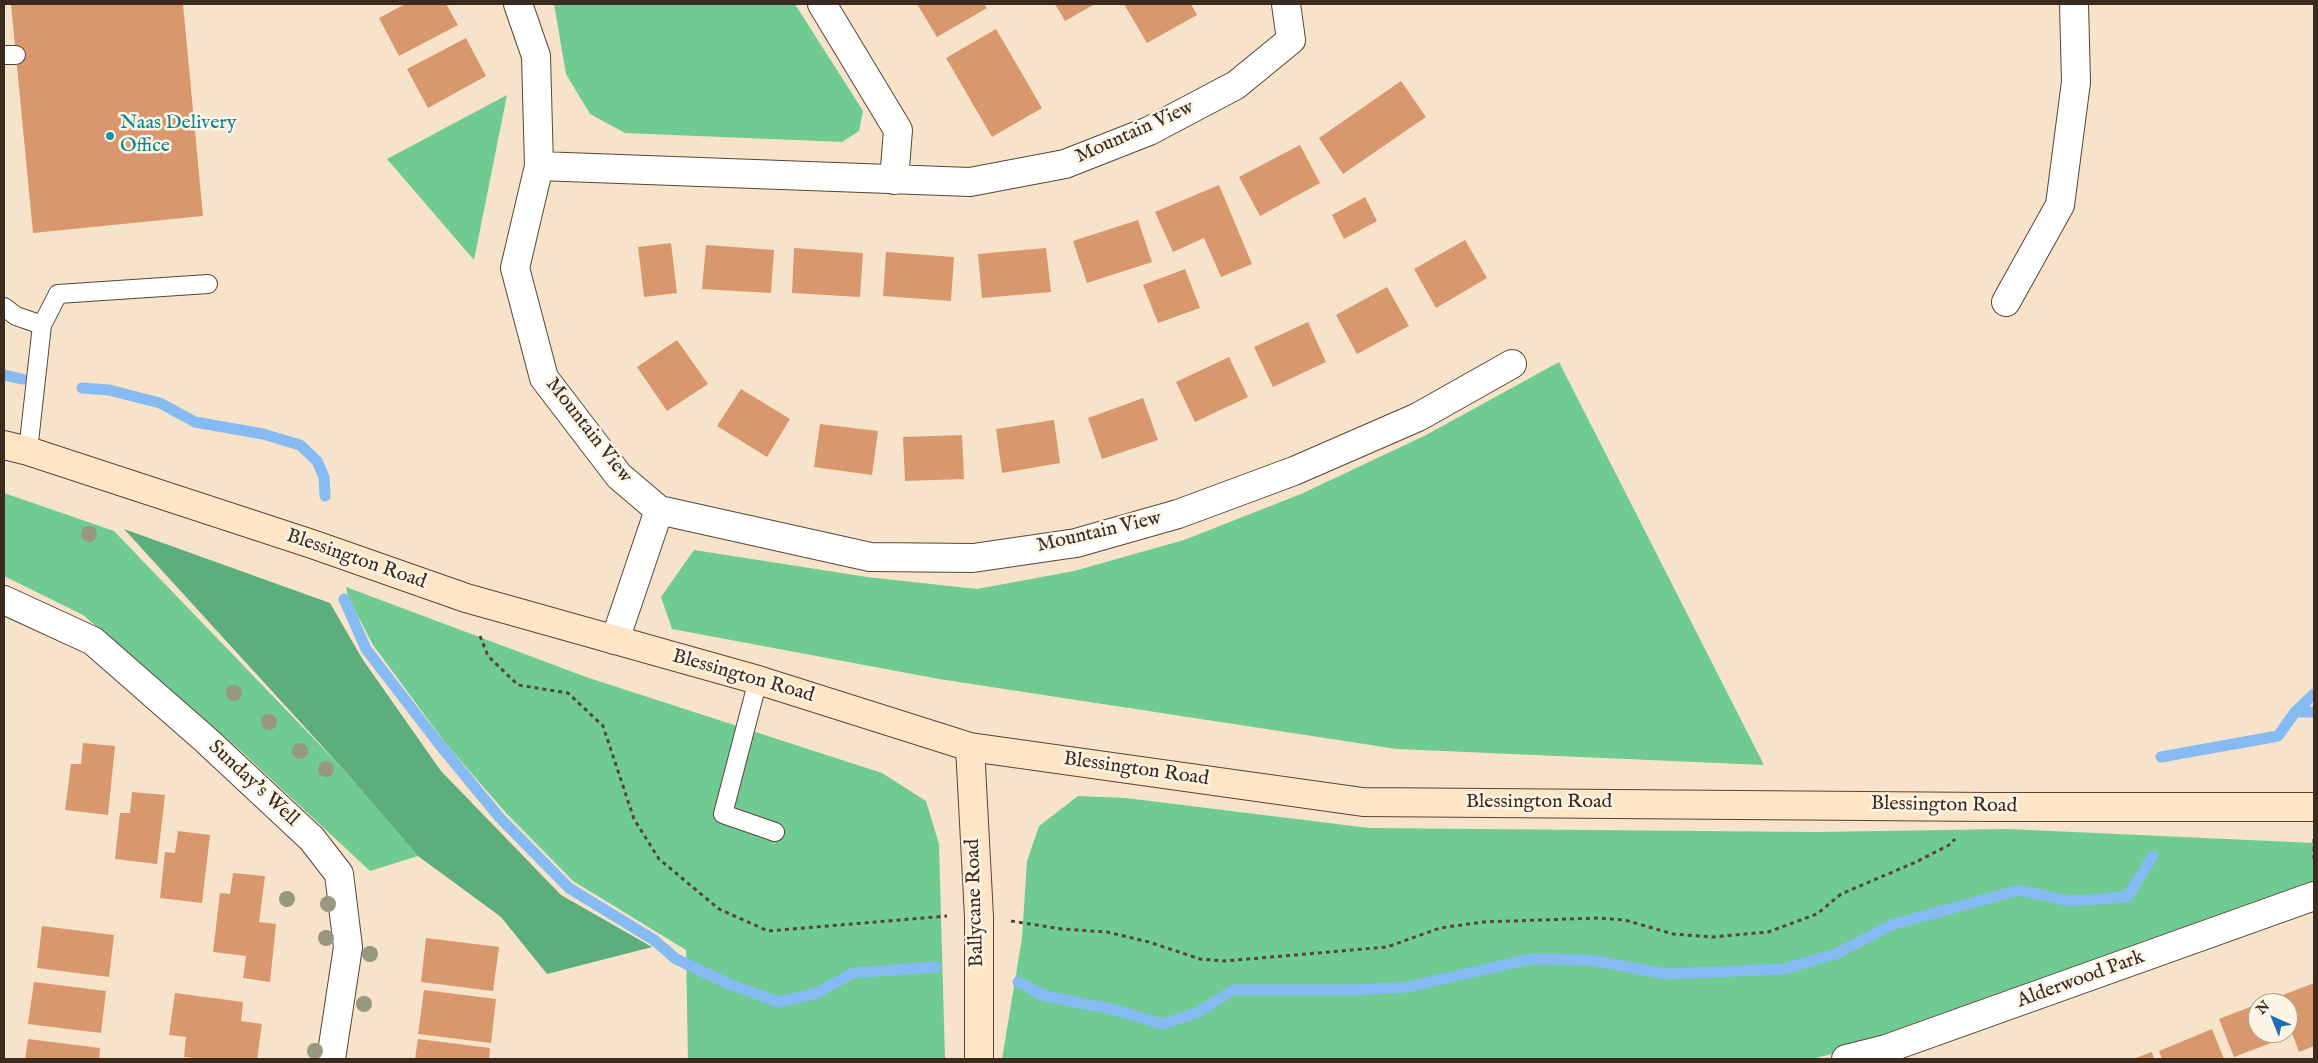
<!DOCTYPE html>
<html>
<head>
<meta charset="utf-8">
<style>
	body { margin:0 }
	#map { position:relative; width:2318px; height:1063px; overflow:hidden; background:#f6e3ca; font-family:"IM FELL English",serif }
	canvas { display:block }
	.frame { position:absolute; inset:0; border:5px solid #3b2a1e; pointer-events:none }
	.north { position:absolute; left:2248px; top:993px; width:50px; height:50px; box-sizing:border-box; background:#fcf5e5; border:1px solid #afa495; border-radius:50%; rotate:316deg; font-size:14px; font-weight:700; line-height:20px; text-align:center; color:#3b2a1e }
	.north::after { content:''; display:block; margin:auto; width:18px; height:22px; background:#1f6fb2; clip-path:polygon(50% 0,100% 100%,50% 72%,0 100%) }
</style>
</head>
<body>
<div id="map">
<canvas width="2318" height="1063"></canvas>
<div class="frame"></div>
<div class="north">N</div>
</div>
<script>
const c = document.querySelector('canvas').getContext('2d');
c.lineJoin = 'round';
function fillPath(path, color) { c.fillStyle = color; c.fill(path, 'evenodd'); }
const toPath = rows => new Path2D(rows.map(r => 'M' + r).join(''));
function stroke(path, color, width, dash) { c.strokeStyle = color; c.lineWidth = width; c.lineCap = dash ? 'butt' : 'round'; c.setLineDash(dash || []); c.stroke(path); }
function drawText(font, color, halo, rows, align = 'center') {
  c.font = font + ' "IM FELL English",serif'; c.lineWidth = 5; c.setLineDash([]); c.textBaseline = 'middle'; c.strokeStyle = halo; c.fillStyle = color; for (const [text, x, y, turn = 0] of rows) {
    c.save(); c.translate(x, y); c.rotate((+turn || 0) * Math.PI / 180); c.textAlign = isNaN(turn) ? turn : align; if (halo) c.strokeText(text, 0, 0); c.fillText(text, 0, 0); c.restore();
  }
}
fillPath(toPath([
	[554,4,795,4,863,111,859,131,842,142,625,133,590,114,566,74],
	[507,95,474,260,387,159],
	[1559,362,1764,765,1397,749,939,679,672,629,661,597,694,550,867,577,977,589,1074,571,1184,540,1301,494,1426,435],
	[4,493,114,531,343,769,418,856,370,871,241,751,83,615,4,576],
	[346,587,586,677,882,773,926,801,939,844,945,1059,688,1059,686,950,573,881,506,813,446,744,373,645,348,597],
	[1078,796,1126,798,1369,828,1815,832,2008,829,2314,843,2314,889,1883,1041,1812,1059,1002,1059,1022,938,1027,861,1039,826]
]), '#70cb93');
fillPath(toPath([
	[124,529,330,603,363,660,441,771,561,895,652,947,547,974,501,917,418,856,343,769]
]), '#5caf7d');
stroke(toPath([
	[4,375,22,379],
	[82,388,109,390,160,403,195,422,263,434,300,445,317,461,324,477,325,496],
	[344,599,366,649,439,744,500,818,569,888,654,940,676,959,729,984,778,1002,815,994,853,973,936,967],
	[2295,712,2314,694],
	[2161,757,2278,736,2295,712,2314,712],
	[1018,982,1045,996,1111,1009,1163,1024,1199,1012,1233,990,1354,990,1408,987,1530,959,1590,960,1666,974,1784,969,1838,953,1891,925,2019,890,2069,901,2127,897,2153,856]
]), '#85baf3', 11);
fillPath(toPath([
	[11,4,183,4,203,216,33,233],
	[405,4,446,4,458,25,399,56,379,18],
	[917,4,984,4,987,8,937,37],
	[1055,4,1095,4,1065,21],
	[1124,4,1191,4,1197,15,1147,43],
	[996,29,1042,108,992,137,946,58],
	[466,38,486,76,428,108,407,69],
	[1401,81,1426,117,1343,174,1319,138],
	[1300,145,1320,183,1260,216,1239,177],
	[1219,185,1252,264,1221,277,1204,238,1173,252,1155,212],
	[1365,197,1377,221,1344,239,1332,215],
	[1138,220,1152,262,1087,283,1073,241],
	[1465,240,1487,278,1436,308,1414,269],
	[671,243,677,293,644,297,638,247],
	[706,245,774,250,771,293,702,289],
	[794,248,863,253,860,297,792,293],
	[1046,248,1051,292,982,298,978,254],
	[886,252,954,257,951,301,883,296],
	[1185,269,1200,308,1158,323,1143,285],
	[1387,287,1409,326,1357,354,1336,315],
	[1308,322,1326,362,1273,387,1254,347],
	[677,340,708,384,667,411,637,367],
	[1229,357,1248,397,1195,422,1176,382],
	[741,389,790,419,767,457,717,426],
	[1143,398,1158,440,1102,459,1088,418],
	[1054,420,1060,463,1002,473,996,429],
	[820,424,878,431,872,475,814,467],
	[962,435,964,479,905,481,903,437],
	[83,743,115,746,108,815,65,810,71,764,81,764],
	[132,792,165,795,157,864,115,859,120,813,130,813],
	[178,831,210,835,202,903,160,898,165,852,175,853],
	[233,873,265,876,259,922,276,924,270,982,243,978,246,956,213,952,220,893,230,894],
	[42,926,114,935,109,977,37,968],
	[426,938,499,947,493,991,421,982],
	[34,982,106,991,101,1033,28,1024],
	[2314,983,2314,1046,2299,1052,2288,1022,2288,1003,2281,1003,2278,997],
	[424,990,496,999,491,1043,418,1034],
	[175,993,243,1002,241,1021,262,1024,257,1059,205,1059,184,1057,186,1037,169,1035],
	[2258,1004,2258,1033,2285,1033,2287,1037,2234,1057,2219,1019],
	[2212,1029,2224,1059,2162,1059,2159,1051],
	[28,1039,100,1048,99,1059,25,1059],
	[418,1039,490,1048,489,1059,415,1059],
	[2152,1052,2154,1059,2133,1059]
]), '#d9976d');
const lane = toPath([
	[4,55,16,55],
	[4,307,16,316,42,325],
	[28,451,42,325,58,294,208,284],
	[758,680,723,814,775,832]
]);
const street = toPath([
	[518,4,536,56,539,166,515,268,544,378,619,476,659,510,615,640],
	[822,4,898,130,894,180],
	[539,166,970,182,1065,164,1149,131,1236,85,1291,40,1286,4],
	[2006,302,2060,205,2076,82,2074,4],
	[659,510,870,557,973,558,1076,543,1178,514,1294,471,1418,417,1512,364],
	[4,600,93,641,206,740,312,839,339,874,348,947,331,1059],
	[1846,1059,1886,1049,2314,896]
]);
const secondary = toPath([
	[4,445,28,451,312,544,466,598,758,680,970,747,1363,802,1990,807,2314,807],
	[970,747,979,917,979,1059]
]);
stroke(lane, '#574638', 20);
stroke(street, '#574638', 30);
stroke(secondary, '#574638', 30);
stroke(toPath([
	[480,636,488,656,518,685,568,693,603,726,634,819,659,859,719,909,768,931,947,916],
	[2314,839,2314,861],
	[1011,921,1062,929,1107,932,1149,942,1200,959,1225,961,1387,947,1440,928,1483,922,1598,918,1625,920,1673,934,1712,937,1768,932,1817,914,1841,894,1916,862,1949,845,1955,839]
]), '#574638', 3, [4, 4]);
stroke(lane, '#fff', 18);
stroke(street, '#fff', 28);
stroke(secondary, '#fde5c5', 28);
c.fillStyle = '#98987f';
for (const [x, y] of [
	[89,534],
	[234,693],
	[269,722],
	[300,751],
	[326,769],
	[287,899],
	[328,904],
	[326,938],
	[370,954],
	[364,1004],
	[315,1051]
]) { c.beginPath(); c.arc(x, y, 8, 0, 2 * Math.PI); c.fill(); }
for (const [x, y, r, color] of [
	[110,136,5,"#0f9aa8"]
]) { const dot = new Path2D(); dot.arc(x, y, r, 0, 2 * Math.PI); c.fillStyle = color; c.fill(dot); stroke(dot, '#fcf5e5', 2); }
drawText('20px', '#0d838f', '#fcf5e5', [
	["Naas Delivery",120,124],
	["Office",120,147]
], 'left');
drawText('20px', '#3b2a1e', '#fcf5e5', [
	["Mountain View",1135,133,-24],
	["Mountain View",588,431,52],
	["Mountain View",1099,533,-13],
	["Blessington Road",356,560,19],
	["Blessington Road",743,677,16],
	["Blessington Road",1136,770,8],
	["Sunday's Well",253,784,43],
	["Blessington Road",1539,803],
	["Blessington Road",1944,806,1],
	["Ballycane Road",976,903,-92],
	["Alderwood Park",2081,980,-20]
]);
</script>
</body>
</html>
